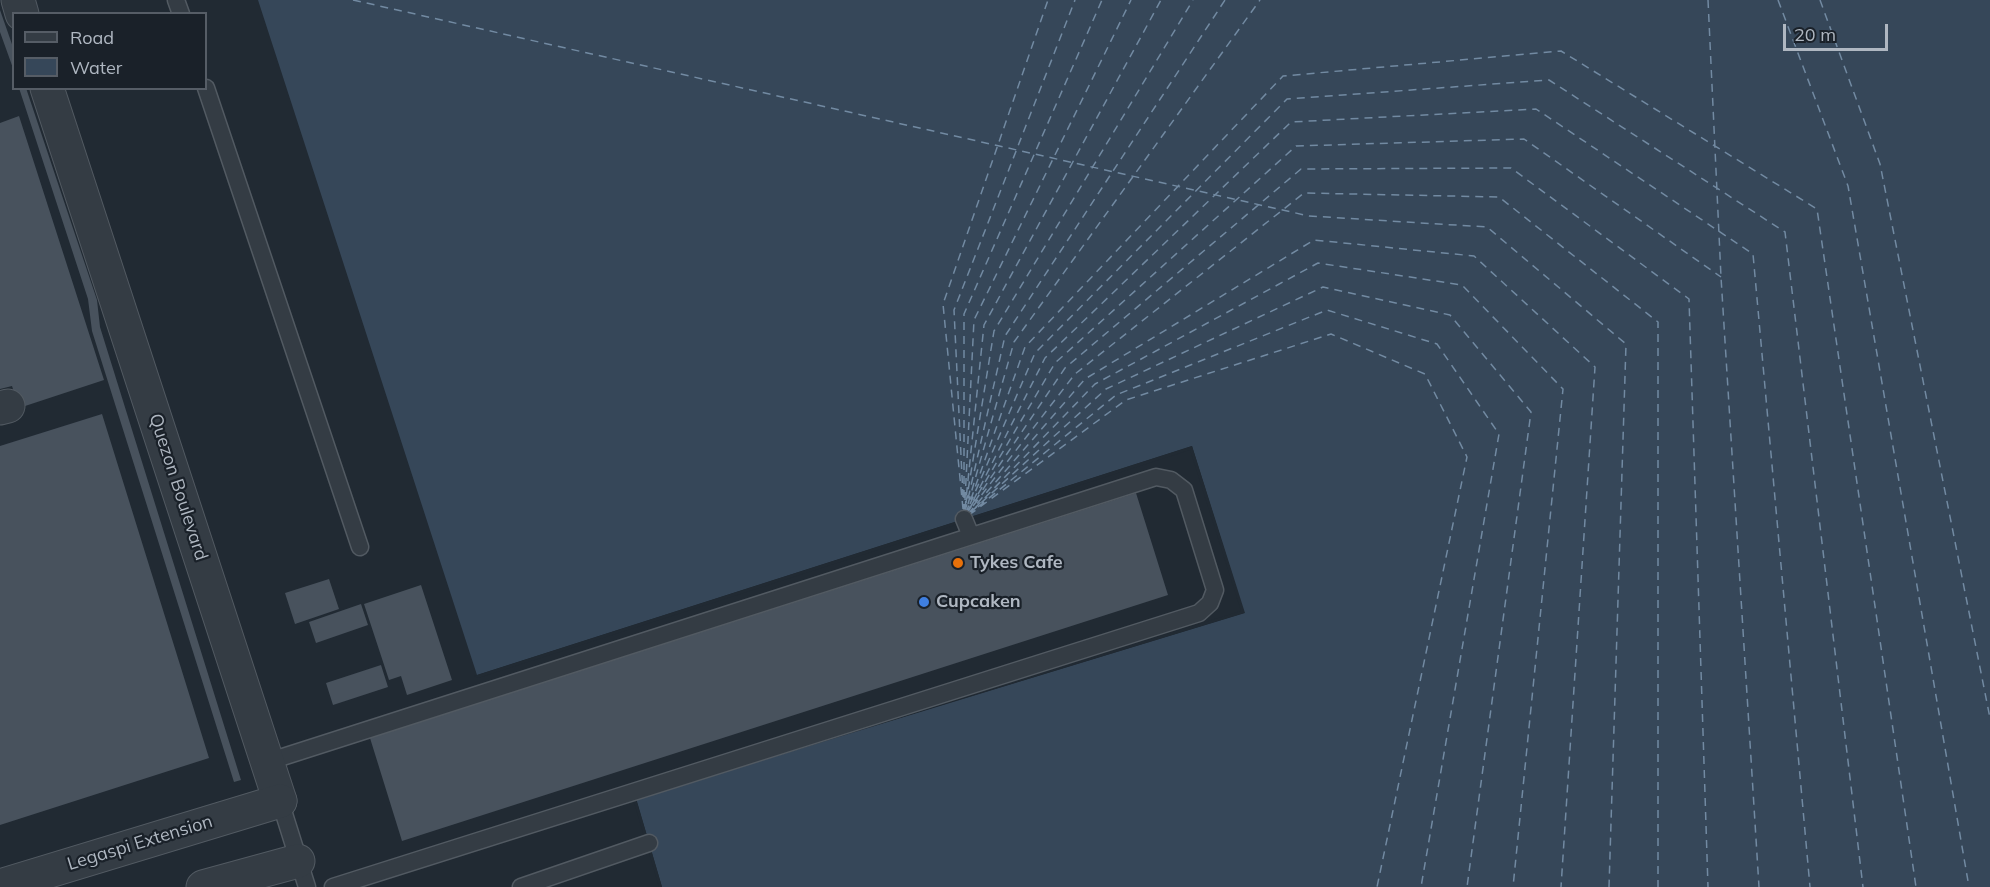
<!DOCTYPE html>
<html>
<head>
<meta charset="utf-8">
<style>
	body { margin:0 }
	#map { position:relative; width:1990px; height:887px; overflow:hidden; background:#212a33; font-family:Mulish,sans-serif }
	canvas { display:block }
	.legend { position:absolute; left:12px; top:12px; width:195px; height:78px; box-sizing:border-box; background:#1a2129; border:2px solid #565d66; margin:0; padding:8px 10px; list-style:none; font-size:18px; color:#afb7c1 }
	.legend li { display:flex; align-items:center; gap:12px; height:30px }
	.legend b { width:30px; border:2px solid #565d66 }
	.scale { position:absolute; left:1783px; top:24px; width:105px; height:27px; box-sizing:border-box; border:3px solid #afb7c1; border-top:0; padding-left:8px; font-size:18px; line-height:21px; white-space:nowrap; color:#afb7c1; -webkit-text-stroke:4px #1a2129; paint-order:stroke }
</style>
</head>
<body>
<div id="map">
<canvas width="1990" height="887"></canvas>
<ul class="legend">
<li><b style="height:8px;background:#343c44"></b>Road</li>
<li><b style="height:16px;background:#364759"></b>Water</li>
</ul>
<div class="scale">20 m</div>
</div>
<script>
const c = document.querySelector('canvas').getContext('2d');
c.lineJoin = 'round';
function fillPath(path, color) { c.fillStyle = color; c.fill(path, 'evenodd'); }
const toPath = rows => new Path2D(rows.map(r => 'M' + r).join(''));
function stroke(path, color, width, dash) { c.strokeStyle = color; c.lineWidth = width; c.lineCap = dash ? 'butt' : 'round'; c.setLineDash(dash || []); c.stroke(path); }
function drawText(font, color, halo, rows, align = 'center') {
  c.font = font + ' Mulish,sans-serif'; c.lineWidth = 4.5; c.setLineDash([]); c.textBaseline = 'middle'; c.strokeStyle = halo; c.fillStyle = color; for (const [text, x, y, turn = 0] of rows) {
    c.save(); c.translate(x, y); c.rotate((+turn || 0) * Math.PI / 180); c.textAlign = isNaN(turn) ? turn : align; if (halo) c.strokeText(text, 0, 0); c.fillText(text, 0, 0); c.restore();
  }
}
fillPath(toPath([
	[258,0,1990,0,1990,887,662,887,636,799,1244,613,1192,446,477,675]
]), '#364759');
fillPath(toPath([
	[1192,446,1245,613,636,798,662,887,659,887,633,799,634,796,1241,611,1190,450,478,678,474,676]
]), '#212a33');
stroke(toPath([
	[353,0,1309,216,1487,227,1626,344,1609,887],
	[1708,0,1721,277,1759,887],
	[1778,0,1848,186,1969,887],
	[1820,0,1880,164,1990,718],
	[963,497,954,310,1075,0],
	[965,500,974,320,1131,0],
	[966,503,994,331,1193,0],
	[968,504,1014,342,1260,0],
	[970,504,1035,353,1287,99,1549,80,1785,232,1863,887],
	[971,506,1055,363,1296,146,1524,139,1721,277],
	[973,506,1075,374,1304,193,1499,197,1658,322,1658,887],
	[978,507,1116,395,1327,310,1437,344,1499,434,1421,887],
	[975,508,1095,384,1318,263,1462,285,1563,389,1513,887],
	[963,509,943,304,1048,0],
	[965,509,984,325,1161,0],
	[964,512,964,314,1102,0],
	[965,512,1005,336,1225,0],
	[971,512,1106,389,1323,287,1450,315,1531,412,1467,887],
	[966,513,1025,347,1283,76,1561,51,1817,209,1916,887],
	[967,513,1045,358,1291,122,1536,109,1753,254,1810,887],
	[967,513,1065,368,1301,169,1511,168,1689,299,1708,887],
	[968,514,1085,379,1314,240,1474,256,1595,367,1561,887],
	[969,515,1126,400,1331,334,1425,374,1467,457,1377,887]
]), '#728aa2', 1.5, [8, 6]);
fillPath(toPath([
	[0,10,14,50,14,71,0,32],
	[19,88,26,88,97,300,100,327,241,780,234,782,92,331,88,299],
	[19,116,104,380,19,408,12,386,0,389,0,123],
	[102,414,209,758,0,825,0,446],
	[1136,493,1168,595,402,841,370,738],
	[329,579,339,609,295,624,285,593],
	[421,585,452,680,407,695,401,676,389,680,364,604],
	[361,604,368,625,316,643,309,622],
	[381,665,388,687,333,705,326,683]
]), '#48525d');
const service = toPath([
	[176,0,181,14],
	[206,88,360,547],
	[964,519,971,536],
	[267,762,1156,477,1171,480,1184,490,1215,590,1210,603,1199,613,333,887],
	[280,801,307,887],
	[521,887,649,843]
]);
const minor = toPath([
	[18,0,22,14],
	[47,88,280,801],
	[0,408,8,406]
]);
const tertiary = toPath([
	[0,886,280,801],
	[203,887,298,861]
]);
stroke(service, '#525a62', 19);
stroke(minor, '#525a62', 35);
stroke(tertiary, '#525a62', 35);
stroke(service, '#343c44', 16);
stroke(minor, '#343c44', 33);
stroke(tertiary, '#343c44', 33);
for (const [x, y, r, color] of [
	[958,563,6,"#e8710a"],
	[924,602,6,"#3f7fe0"]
]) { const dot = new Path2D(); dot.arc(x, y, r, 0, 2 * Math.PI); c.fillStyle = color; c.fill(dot); stroke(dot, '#1a2129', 2); }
drawText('18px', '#afb7c1', '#1a2129', [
	["Quezon Boulevard",178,487,72],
	["Legaspi Extension",140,843,-17]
]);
drawText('bold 18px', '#afb7c1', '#1a2129', [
	["Tykes Cafe",970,563],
	["Cupcaken",936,602]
], 'left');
</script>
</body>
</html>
